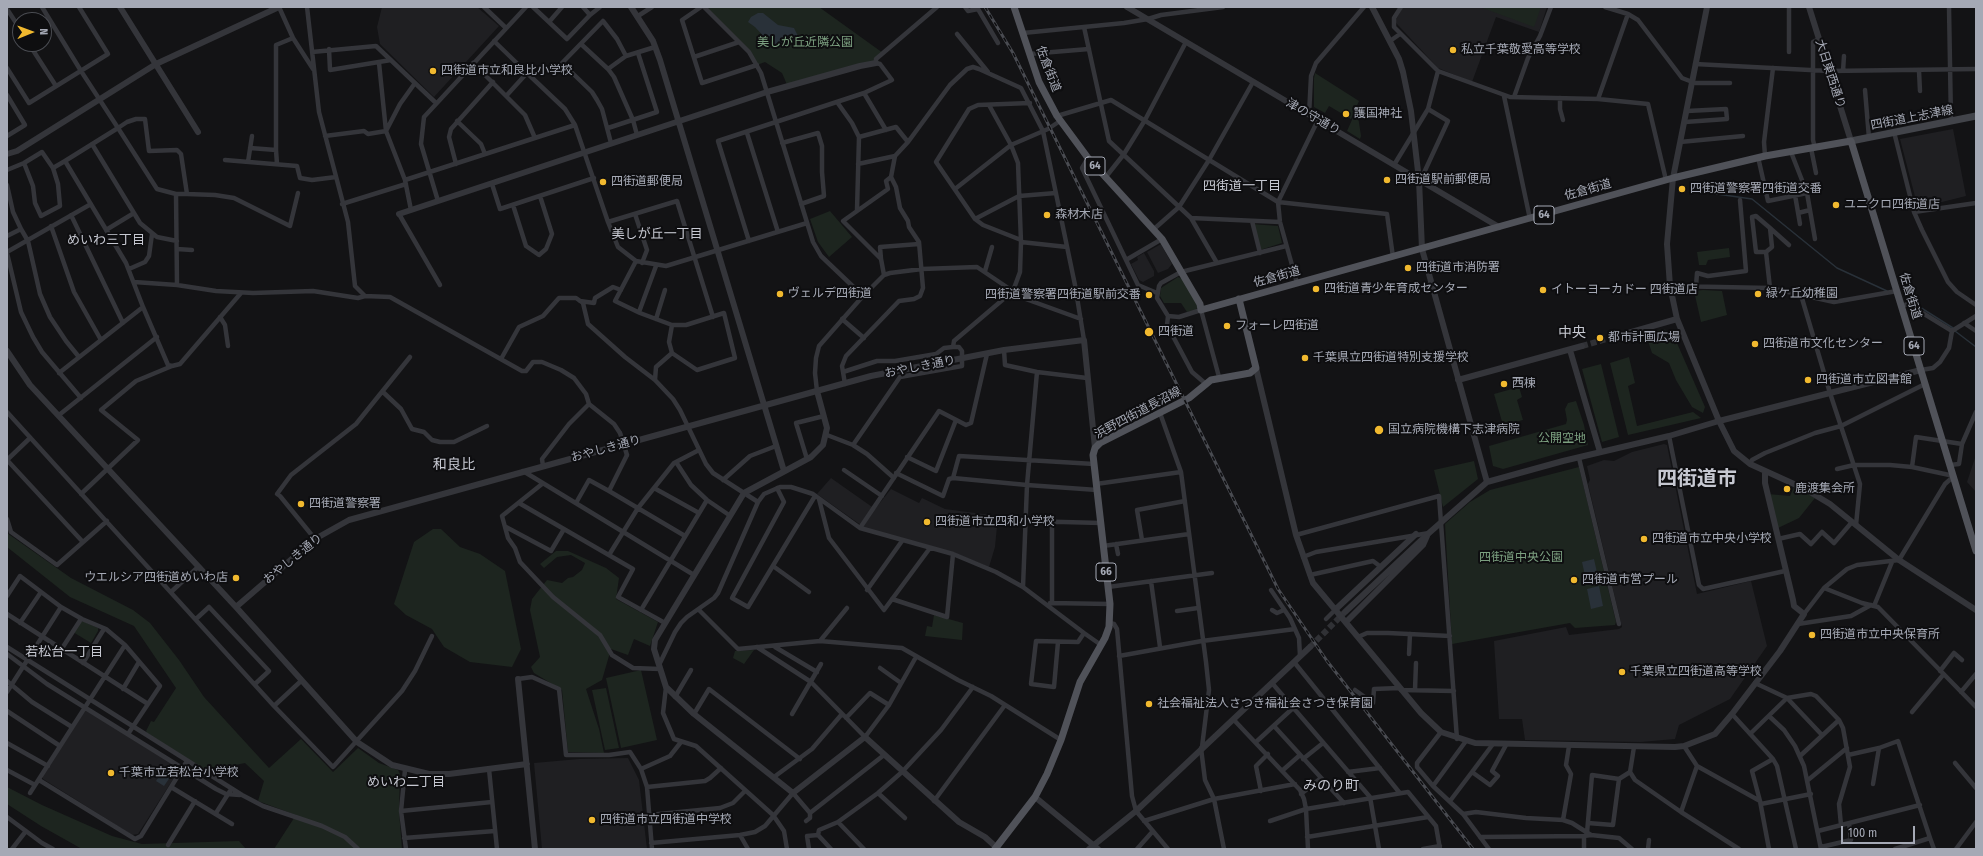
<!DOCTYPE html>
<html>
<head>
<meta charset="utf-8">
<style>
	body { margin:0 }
	#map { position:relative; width:1983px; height:856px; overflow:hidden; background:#131315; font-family:"Fira Sans Condensed",sans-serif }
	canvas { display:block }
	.frame { position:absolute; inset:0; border:8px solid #a5a9b5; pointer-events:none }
	.north { position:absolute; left:12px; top:12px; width:40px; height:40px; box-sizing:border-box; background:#0e0e10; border:1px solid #4a4c52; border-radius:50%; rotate:89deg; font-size:11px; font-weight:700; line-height:16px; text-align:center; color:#a5a9b5 }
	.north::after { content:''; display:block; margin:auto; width:14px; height:18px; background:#f1b92f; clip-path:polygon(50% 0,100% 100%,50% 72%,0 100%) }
	.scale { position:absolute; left:1841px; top:826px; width:74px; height:18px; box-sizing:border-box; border:2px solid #a5a9b5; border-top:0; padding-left:5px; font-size:12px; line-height:14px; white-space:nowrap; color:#a5a9b5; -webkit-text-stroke:3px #0e0e10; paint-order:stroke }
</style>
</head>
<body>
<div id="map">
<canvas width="1983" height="856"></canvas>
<div class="frame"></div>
<div class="north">N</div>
<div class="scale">100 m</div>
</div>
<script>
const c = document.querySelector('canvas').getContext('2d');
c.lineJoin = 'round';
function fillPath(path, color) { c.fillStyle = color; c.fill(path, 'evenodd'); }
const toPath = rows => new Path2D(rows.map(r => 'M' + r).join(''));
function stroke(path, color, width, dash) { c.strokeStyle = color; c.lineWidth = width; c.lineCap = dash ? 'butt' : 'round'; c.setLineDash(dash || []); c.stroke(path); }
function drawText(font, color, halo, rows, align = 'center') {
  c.font = font + ' "Fira Sans Condensed","Noto Sans JP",sans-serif'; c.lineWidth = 4; c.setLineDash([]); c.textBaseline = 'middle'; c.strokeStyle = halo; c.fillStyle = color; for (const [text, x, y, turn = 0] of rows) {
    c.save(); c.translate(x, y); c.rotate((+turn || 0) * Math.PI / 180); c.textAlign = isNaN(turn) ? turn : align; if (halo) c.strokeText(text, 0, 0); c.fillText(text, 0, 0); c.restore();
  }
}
fillPath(toPath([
	[382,7,477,7,499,26,434,97,380,44,377,27],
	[1403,7,1547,7,1539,32,1496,17,1472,82,1438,68,1397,24,1395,21],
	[1953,129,1966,196,1918,208,1900,139],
	[1161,244,1172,264,1168,269,1158,273,1147,252],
	[1144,253,1154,271,1154,276,1143,282,1139,280,1131,264,1138,260,1137,257],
	[1664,444,1667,445,1697,594,1751,581,1767,646,1730,699,1679,725,1675,739,1641,742,1525,740,1522,719,1499,719,1494,641,1566,627,1569,635,1619,629,1622,627,1588,484,1590,480,1587,466,1604,460,1614,461,1632,452],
	[1976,455,1976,492,1967,482],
	[831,478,875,509,891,489,919,503,922,498,945,509,998,516,995,547,989,567,952,552,865,528,817,494],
	[88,710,178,767,179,770,138,834,132,835,43,779,43,775,84,711],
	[628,758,639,780,647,849,542,849,534,763,579,759]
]), '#1f1f22');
fillPath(toPath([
	[704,7,819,7,883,53,876,63,788,87,782,73,765,62,757,65,749,52],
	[1480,7,1541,7,1534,27],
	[1315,73,1359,101,1351,119,1329,106,1325,113,1314,107,1314,78],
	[1355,113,1358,116,1361,136,1360,139,1347,131],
	[830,211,852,237,829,257,818,242,810,219],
	[1252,224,1278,226,1282,243,1260,250],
	[1729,248,1730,257,1708,260,1706,265,1699,265,1697,252],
	[1178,277,1183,279,1198,306,1196,310,1187,312,1181,303,1164,303,1160,296,1161,288],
	[1703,290,1722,291,1727,315,1701,322,1694,291],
	[1664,329,1673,334,1705,407,1703,413,1692,407,1676,380,1669,363,1652,353,1645,332],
	[1629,357,1635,383,1628,386,1637,426,1693,412,1701,418,1628,435,1610,363],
	[1601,364,1619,437,1602,442,1582,369],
	[1519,387,1522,397,1517,400,1523,420,1503,425,1494,394],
	[1576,401,1584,425,1588,445,1503,469,1493,466,1489,446,1566,424,1567,420,1565,409,1568,403],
	[1474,461,1478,479,1443,507,1434,470],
	[1579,467,1616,622,1615,625,1575,628,1570,623,1452,644,1445,524,1470,502,1490,490],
	[1794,487,1800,488,1815,498,1799,518,1778,528,1768,494,1790,496],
	[433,529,441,529,460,547,480,554,505,571,521,649,512,667,470,662,444,647,432,629,406,615,394,604,414,542],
	[7,533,71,578,133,610,150,623,179,660,204,697,269,768,301,739,333,772,358,748,379,763,398,770,400,774,399,811,402,849,274,849,296,815,258,801,264,781,245,763,235,765,221,778,190,761,147,733,146,731,151,721,154,722,176,688,134,626,70,597,7,547],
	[556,551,568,551,606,568,619,578,616,599,658,622,650,646,634,639,628,655,611,649,602,680,586,689,599,729,604,753,568,752,562,690,534,673,531,667,540,657,530,610,532,599,547,580,562,583,568,578,573,577,582,570,585,563,571,555,557,557,544,568,540,564],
	[934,615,963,623,962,640,925,636,927,626,932,627],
	[83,621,98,628,98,631,91,643,73,632,80,622],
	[754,650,744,664,733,658,735,651],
	[641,670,657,740,621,748,606,678],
	[606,688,619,748,605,750,592,690],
	[7,787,42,805,112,836,142,844,239,841,246,849,82,849,41,826,7,804]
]), '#1d251f');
fillPath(toPath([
	[758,13,763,13,778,25,794,28,798,36,793,43,781,47,769,42,755,27,748,22,751,17],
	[1594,559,1598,577,1586,580,1582,562],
	[1599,586,1603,606,1591,609,1587,589],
	[167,765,175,770,164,786,156,781]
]), '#293139');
stroke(toPath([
	[1696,191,1752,199,1837,268,1887,291],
	[1907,299,1953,328],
	[1955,331,1976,347]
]), '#293139', 1.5);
stroke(toPath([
	[1582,346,1621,335],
	[1310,647,1344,613]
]), '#303135', 6, [6, 3]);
stroke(toPath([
	[42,7,81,71,118,128,157,189,176,194,187,194,181,154,177,150,149,151,145,119,136,119,127,122,118,128,65,161,126,263,143,307,168,365,172,366,180,364,241,293],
	[307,7,319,112,348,222,355,286,365,296],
	[484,7,506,28],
	[533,7,567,39,590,15,583,7],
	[701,7,682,20,702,83,757,65],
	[704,7,749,52,761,73,813,242,821,256,863,296],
	[965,7,968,11,978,9,998,43],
	[1401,7,1394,18,1394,27,1438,71,1510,97,1598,99,1648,104,1666,180],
	[1949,7,1951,121],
	[7,9,20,29],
	[1628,14,1638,20,1682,78,1695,83,1730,83],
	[590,15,600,7],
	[638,16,652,7],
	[549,22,562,7],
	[1084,27,1109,141,1191,218,1217,263],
	[1023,33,1124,23,1148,19,1161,15,1223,7],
	[957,34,988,72],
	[293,38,313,69],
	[494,41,527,73],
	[1390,41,1400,34],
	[29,44,56,86],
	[581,44,608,69,614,77,633,120,637,135],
	[329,49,330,70,391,60],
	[312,52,376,46,436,103],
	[1789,52,1789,7],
	[1029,54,1089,49],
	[694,57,739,42],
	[379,63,386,131,405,180,411,210],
	[473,63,525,115,535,138],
	[1695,64,1829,71,1976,69],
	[7,68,29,103,108,54,79,7],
	[608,69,626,56,655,47],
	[1843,71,1844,56],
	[1919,71,1920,91],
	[1865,90,1869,138],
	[864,93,886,130],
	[7,95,25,125,7,136],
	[507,95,527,73,565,109,575,125,608,222,618,247,636,261,666,266,807,223],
	[1504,96,1530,219],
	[1514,97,1528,58,1540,36,1551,7],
	[1560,98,1560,109,1563,120],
	[1598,99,1628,14,1605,7],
	[837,102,852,123,859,137,857,210],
	[1309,115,1311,76,1316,63,1364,7],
	[1057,116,1111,100,1278,202,1387,214,1393,257],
	[457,121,481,144,485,154],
	[1685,122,1727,119,1726,109,1687,111],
	[608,128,657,112,638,53],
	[386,131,400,104,415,83],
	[1894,132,1914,212,1922,230,1948,282,1957,292,1976,305],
	[747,133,778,232],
	[325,136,364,131,368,134,386,131],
	[859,137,896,127,908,142],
	[1680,142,1743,136],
	[611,143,602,109,597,100,592,92,562,63,603,21,617,39,626,56],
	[782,143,818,133,822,146,822,172,824,196,801,204],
	[92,144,140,223,157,237,177,241],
	[250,148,276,150,277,164],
	[1811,148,1816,173],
	[1815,148,1813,140,1813,42,1819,39],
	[276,150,276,45,293,38,279,7],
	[1765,156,1764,142,1773,68],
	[1758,157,1768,201,1807,193,1791,152],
	[1088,158,1082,168,1138,285,1157,293],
	[225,160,297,166,300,178,312,180,336,177],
	[248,162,252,136],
	[24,163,33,186,35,203,41,216,60,206,58,184,53,168],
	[456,164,449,137,451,129,493,82],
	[858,164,895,156],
	[1394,165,1428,109,1438,71],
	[7,170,24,163,42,152,53,168,65,161],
	[1105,178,1124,154,1145,120,1186,42],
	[405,180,575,125],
	[1419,180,1422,177,1448,121,1428,109],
	[492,184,500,209,594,178],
	[7,185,13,212,21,229,7,236],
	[955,189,1011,145,1048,129,1060,121],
	[1807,193,1815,239],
	[176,194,177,285],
	[187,194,215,195,234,198,290,226,298,193],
	[1795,195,1800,224],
	[438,201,421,144,424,117,526,7],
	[342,204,406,184],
	[513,205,526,246,539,255,546,249,552,234,540,196],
	[1914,212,1976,203],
	[1798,213,1810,210],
	[399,214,440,285],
	[635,214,647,250,642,263],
	[71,215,123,323],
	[1191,218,1280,222],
	[975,219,1019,196,1056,193],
	[1252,221,1260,253],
	[608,222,677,201,713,317],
	[51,226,74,292,101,340],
	[1770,228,1772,247,1766,252,1756,252,1752,217,1756,216,1770,228,1789,245],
	[21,229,28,241,40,294,50,317,66,341,79,357],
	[1154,229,1179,207,1209,160,1253,82],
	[106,230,134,213],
	[1021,240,983,225,975,219,936,162,969,109,978,105,1030,103],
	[749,241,718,141,864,93,892,80,880,64,876,63,876,59,937,7],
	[1021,242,1067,247],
	[177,249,192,250],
	[7,252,91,204],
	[1766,252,1770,288],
	[7,253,21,312,33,337,42,352,81,398],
	[881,259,880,247,919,244],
	[1126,260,1162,239],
	[636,261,615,301,640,313,672,325,686,325,724,313,735,358,697,370,672,353,669,342,672,325],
	[129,269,145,262,149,256,152,234],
	[985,271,992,247],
	[884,275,881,259,843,221,888,189,886,181,891,177,895,156,908,142,950,85,967,69,973,67,979,69,1021,88,1043,131,1075,285,1084,340],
	[134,282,177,285,216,291,253,293,313,291,358,298,365,296,390,297,522,371,526,371,533,362,542,362,561,370,574,378,586,394,589,404,614,424,620,433],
	[1297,283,1280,222,1278,202,1318,120],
	[1670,286,1770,288,1834,302,1897,291],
	[1696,286,1697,273,1708,276,1746,271,1740,200],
	[1801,295,1830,393,1860,484,1856,525],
	[580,301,594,303,595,298,613,287,621,290],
	[1902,306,1908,304,1952,331],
	[639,312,656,266],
	[1168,316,1167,325,1192,372,1206,384],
	[220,317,225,325,228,346],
	[656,319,665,290],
	[842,319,864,338],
	[1964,323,1976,331],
	[1004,350,1005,365,1037,372,1087,378],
	[501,359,519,327,543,316,559,298,576,298,583,303,588,324,625,357,655,380,673,399,680,410,706,464,713,473,758,502],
	[1921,370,1933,368,1940,362,1949,348,1952,331,1976,316],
	[843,372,877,361,895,361,936,354,944,348,953,347],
	[59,373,143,307],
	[1219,377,1201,310,1179,317,1168,316,1157,298,1159,286,1161,283,1181,272,1286,246],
	[655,380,656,367,672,353],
	[845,384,842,366,846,356,899,301,914,299,920,296,923,288,919,242,909,227,908,221,900,208,896,187,891,177],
	[817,391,815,373,816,358,819,346,863,296,884,275,890,273,922,269,977,267,1023,298,1081,319],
	[383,392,401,409,412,429,424,432,432,440,440,442,454,442,487,426],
	[7,412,274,706,333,767,402,691,415,671,432,636],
	[1160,413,1181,472,1206,662,1209,690,1202,747],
	[59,415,157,337],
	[827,435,853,445,867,454,894,478],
	[1669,436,1699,585,1703,589,1785,571],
	[853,445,900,377,962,366,962,351,959,347,953,347,954,341,1013,291,1020,272,1021,242,1018,163,1011,145,989,105],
	[627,455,609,491,685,536],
	[907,457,936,471,956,420],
	[1579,458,1619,624],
	[807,459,796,423,824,416],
	[7,460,82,541],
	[7,460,30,438],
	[676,462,691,485,707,500,729,515],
	[1750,464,1752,460,1765,453,1815,433,1841,426,1925,384],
	[1950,465,1959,464,1962,444,1976,412],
	[543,466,542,459,569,424,589,404],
	[1912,467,1916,437,1962,444],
	[1837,469,1854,465,1890,465,1912,467,1954,476],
	[844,470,882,496],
	[523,471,694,575],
	[896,473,943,496,949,479,953,478,1027,485,1097,490],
	[953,478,959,456,1094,464],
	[723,480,750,456,776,446],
	[542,484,502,516,508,538,515,548,520,562,553,597,600,635,612,655,633,668,660,669],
	[1096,484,1181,472],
	[654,488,699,513],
	[777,488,784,502,732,598,748,607,815,496],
	[81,494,138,440,101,410,136,381,172,366],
	[819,499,829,538,884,610,930,548],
	[519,503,633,569,618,597,665,623],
	[576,503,589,480,609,491],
	[7,519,11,532,57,565,107,521],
	[1026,521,1101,523],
	[506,527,551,551,564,529],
	[860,528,939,411,966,425,971,423,987,354],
	[1296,535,1439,496,1457,739],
	[315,539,280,496,277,494,291,475,356,424,410,357],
	[1778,539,1800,534,1811,544,1822,532,1834,543,1852,522],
	[1142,540,1137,510,1185,501],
	[1116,544,1118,554],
	[1103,546,1189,534],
	[609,555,638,508,674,463,699,450],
	[1303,557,1316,552,1429,533],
	[773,566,809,592],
	[1310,575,1373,561,1381,567],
	[1151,581,1160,647],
	[1023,587,1027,485,1037,372],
	[1108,587,1212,573],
	[1824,588,1862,603,1878,607,1976,707],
	[867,590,902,541],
	[1271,590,1290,618,1299,638,1300,656],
	[171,592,198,567],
	[7,596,20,576,61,607,82,619,106,629,125,645,160,686,128,734],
	[892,599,947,617,953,554],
	[1050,603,1110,604],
	[1052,603,1052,522],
	[1874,606,1892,562],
	[641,610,707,500],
	[699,610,738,649,820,641,902,648,958,680,991,696,1061,740],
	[1272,610,1277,613,1284,610],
	[1177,611,1198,608],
	[7,614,148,704],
	[1804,614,1824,588,1847,569,1857,565,1899,560,1945,484,1954,476],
	[196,619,209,607,269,671,255,684],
	[1326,619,1336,609],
	[20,623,41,592],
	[1110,623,1114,624,1117,629,1132,796,1136,811,1168,849],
	[1798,624,1851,616,1871,605],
	[1358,637,1367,633,1388,633,1450,636],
	[820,641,847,608],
	[1058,642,1054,687,1031,684,1036,641,1078,642,1084,633],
	[7,647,242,795,263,806,322,826,345,837,358,849],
	[757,647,811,682,865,737,889,705,916,657],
	[775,647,817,672],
	[61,650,81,619],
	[7,654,47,684,216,789,226,794,240,795],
	[1409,654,1410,634],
	[1119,656,1202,641,1295,629],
	[1294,662,1399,792],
	[83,663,104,629],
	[659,665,675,632,681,623,687,617,714,598,718,593,758,502,764,494,780,487,791,487,813,494,860,528,953,554,996,572,1023,587,1084,633,1101,645],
	[880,668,901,683],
	[1940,671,1954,653,1962,660],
	[518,679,532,677,559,689,566,755,609,755,630,752,641,769,647,787,652,849],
	[7,681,32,702,72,727],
	[1272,683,1370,797,1379,849],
	[1755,683,1787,698,1822,735],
	[666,687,663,713,674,739,696,746,773,815,784,831,787,849],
	[123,689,139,662],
	[1355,690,1373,703,1374,689,1399,688],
	[1401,690,1454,691],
	[1415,690,1416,663],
	[7,692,61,607],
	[1961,692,1976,674],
	[675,697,691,670],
	[274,706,301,681],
	[7,711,60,746],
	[1912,712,1943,675],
	[694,714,709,689,800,759],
	[792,714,821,664],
	[1732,714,1773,759,1777,766,1796,849],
	[1769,716,1784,730,1795,746,1804,766,1821,849],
	[846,718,870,693,889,705],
	[1234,720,1300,790,1304,799,1306,809,1308,849],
	[1274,726,1344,803],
	[1441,732,1417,763,1417,767,1433,786,1463,814,1489,849],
	[1750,734,1787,698,1811,694,1816,696,1839,720,1843,728,1850,767,1839,804,1841,825],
	[1256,742,1293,708],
	[7,743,48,766],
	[1493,744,1472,772,1490,785,1498,776,1492,771,1506,745],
	[1684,746,1697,766,1760,801],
	[1634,747,1630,772,1635,780,1681,812,1739,849],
	[1201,748,1205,780,1214,799,1224,849],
	[1848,755,1879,748,1898,741,1930,838],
	[1800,756,1839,720],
	[1303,759,1323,743],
	[1955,763,1976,788],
	[489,769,497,849],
	[641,769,670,756,681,742],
	[7,770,35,785],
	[405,770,401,811,406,849],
	[1283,770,1300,755],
	[1348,772,1380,768],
	[774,777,812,749,842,714],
	[39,780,135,839,141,836,187,761],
	[1808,780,1847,748],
	[1873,784,1879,748],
	[1433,786,1466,741],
	[171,787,232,824],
	[647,787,705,781,710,778,721,768],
	[1261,791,1256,766,1268,754],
	[30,793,125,645],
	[878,793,905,818],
	[1301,794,1321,778],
	[934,801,1005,705],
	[1450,801,1472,772],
	[1761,804,1811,794],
	[401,811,492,802],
	[1681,812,1697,766],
	[216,813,230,791],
	[1463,814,1476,812,1526,818,1563,820,1572,823,1591,835,1619,838,1632,849],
	[649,815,720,808,733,803,745,791],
	[7,817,42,843,53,849],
	[1563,820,1571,774,1566,765,1569,746],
	[806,821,810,818,810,813,884,755],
	[1144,821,1214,799,1295,784],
	[1270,821,1306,809,1408,792,1436,826,1440,849],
	[838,822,864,849],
	[1588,823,1613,825,1619,779],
	[1818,831,1920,805],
	[1587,833,1592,775,1619,779,1630,772],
	[740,835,748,849],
	[1584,836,1584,849],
	[1307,837,1428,817],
	[1480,837,1584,836,1591,835],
	[404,838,495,831],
	[651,843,740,835,755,832,765,826,793,793,810,813],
	[168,845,195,801],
	[1821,847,1851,840,1849,823],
	[12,849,26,831],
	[809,849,807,836,818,835],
	[831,849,818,835,819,830,838,822,878,793,902,772,941,730,973,687],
	[1137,849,1153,831],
	[1423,849,1440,846],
	[1648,849,1649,840],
	[1769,849,1760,801,1752,771,1773,759],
	[1895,849,1930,838,1934,849],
	[1956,849,1976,822]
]), '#34353a', 4.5);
stroke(toPath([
	[120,7,198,132],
	[631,7,653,41,660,60,784,471],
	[1127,7,1499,227],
	[1372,7,1399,59,1403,72,1411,111,1419,180,1422,249,1487,482],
	[1707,7,1673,178,1667,244,1670,286,1677,319,1719,421,1734,451,1750,464,1805,489,1830,504,1899,560,1976,610],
	[1809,7,1851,141],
	[7,154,17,151,156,64,279,7],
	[399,214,767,92,860,66,876,63],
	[1621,335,1677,319],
	[1570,350,1600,452],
	[7,351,30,385,236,607,357,742,392,765,429,774,449,774,527,764],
	[1256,368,1296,535,1313,583,1421,713,1441,732,1475,743,1675,747,1684,746,1715,734,1732,714,1780,651,1804,614,1794,606,1793,600,1765,483,1765,471],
	[1458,380,1582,346],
	[817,391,827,428,823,445,811,457,744,493,655,640,654,649,666,687,694,714,793,793,865,737,959,822,985,837,996,847],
	[236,607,315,539,349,520,871,376,1004,350,1084,340,1095,448],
	[1336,609,1416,534],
	[1345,612,1429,533,1487,482,1563,461,1669,436,1719,421,1921,370],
	[1346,622,1423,545,1427,536],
	[518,679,535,849],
	[1035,797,1098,849],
	[1089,849,1136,811,1310,647]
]), '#34353a', 6);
stroke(toPath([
	[1851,141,1976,116]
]), '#42444a', 7);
stroke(toPath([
	[1014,7,1039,82,1057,116,1088,158,1162,239,1200,304,1201,310,1673,178,1765,156,1851,141,1976,551],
	[995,849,1035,797,1047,774,1061,740,1080,682,1105,638,1109,627,1110,604,1093,455,1095,448,1100,443,1189,398,1211,380,1250,373,1256,368,1239,299]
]), '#505259', 7);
const rail = toPath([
	[985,7,1013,53,1278,589,1327,661,1473,849]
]);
stroke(rail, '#494b51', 3);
stroke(rail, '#0e0e10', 1.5, [4.5]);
stroke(toPath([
	[620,433,627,455]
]), '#34353a', 4.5);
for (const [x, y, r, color] of [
	[1453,50,4,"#f1b92f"],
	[433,71,4,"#f1b92f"],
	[1346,114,4,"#f1b92f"],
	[1387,180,4,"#f1b92f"],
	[603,182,4,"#f1b92f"],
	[1682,189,4,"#f1b92f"],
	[1836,205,4,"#f1b92f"],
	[1047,215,4,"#f1b92f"],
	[1408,268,4,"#f1b92f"],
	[1316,289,4,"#f1b92f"],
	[1543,290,4,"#f1b92f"],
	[780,294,4,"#f1b92f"],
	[1758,294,4,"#f1b92f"],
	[1149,295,4,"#f1b92f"],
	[1227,326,4,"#f1b92f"],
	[1149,332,5,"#f1b92f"],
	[1600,338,4,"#f1b92f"],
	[1755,344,4,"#f1b92f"],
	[1305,358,4,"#f1b92f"],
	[1808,380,4,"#f1b92f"],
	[1504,384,4,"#f1b92f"],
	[1379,430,5,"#f1b92f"],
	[1787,489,4,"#f1b92f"],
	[301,504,4,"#f1b92f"],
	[927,522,4,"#f1b92f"],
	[1644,539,4,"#f1b92f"],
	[236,578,4,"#f1b92f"],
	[1574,580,4,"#f1b92f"],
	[1812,635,4,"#f1b92f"],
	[1622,672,4,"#f1b92f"],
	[1149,704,4,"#f1b92f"],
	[111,773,4,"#f1b92f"],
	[592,820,4,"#f1b92f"]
]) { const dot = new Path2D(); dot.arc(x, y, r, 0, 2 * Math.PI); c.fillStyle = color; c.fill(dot); stroke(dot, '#0e0e10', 1.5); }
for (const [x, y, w] of [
	[1095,166,20],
	[1544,215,20],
	[1914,346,20],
	[1106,572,20]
]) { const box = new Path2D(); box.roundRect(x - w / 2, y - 9, w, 18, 3); c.fillStyle = '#0e0e10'; c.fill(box); stroke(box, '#a5a9b5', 1); }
drawText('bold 11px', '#a5a9b5', null, [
	["64",1095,166],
	["64",1544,215],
	["64",1914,346],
	["66",1106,572]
]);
drawText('12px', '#7ca080', '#0e0e10', [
	["美しが丘近隣公園",805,43],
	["公開空地",1562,439],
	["四街道中央公園",1521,558]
]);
drawText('12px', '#a5a9b5', '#0e0e10', [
	["私立千葉敬愛高等学校",1461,50],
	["四街道市立和良比小学校",441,71],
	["護国神社",1354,114],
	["四街道駅前郵便局",1395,180],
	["四街道郵便局",611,182],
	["四街道警察署四街道交番",1690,189],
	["ユニクロ四街道店",1844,205],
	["森材木店",1055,215],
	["四街道市消防署",1416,268],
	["四街道青少年育成センター",1324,289],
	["イトーヨーカドー 四街道店",1551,290],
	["ヴェルデ四街道",788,294],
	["緑ケ丘幼稚園",1766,294],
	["四街道警察署四街道駅前交番",1141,295,"right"],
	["フォーレ四街道",1235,326],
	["四街道",1158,332],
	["都市計画広場",1608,338],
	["四街道市文化センター",1763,344],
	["千葉県立四街道特別支援学校",1313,358],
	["四街道市立図書館",1816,380],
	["西棟",1512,384],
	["国立病院機構下志津病院",1388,430],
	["鹿渡集会所",1795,489],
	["四街道警察署",309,504],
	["四街道市立四和小学校",935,522],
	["四街道市立中央小学校",1652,539],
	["ウエルシア四街道めいわ店",228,578,"right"],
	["四街道市営プール",1582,580],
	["四街道市立中央保育所",1820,635],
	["千葉県立四街道高等学校",1630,672],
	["社会福祉法人さつき福祉会さつき保育園",1157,704],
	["千葉市立若松台小学校",119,773],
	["四街道市立四街道中学校",600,820]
], 'left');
drawText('12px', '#a5a9b5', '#0e0e10', [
	["佐倉街道",1048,69,69],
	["大日東西通り",1830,74,72],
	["津の守通り",1313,117,30],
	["四街道上志津線",1912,118,-11],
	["佐倉街道",1588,190,-16],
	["佐倉街道",1277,277,-16],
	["佐倉街道",1910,296,73],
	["おやしき通り",920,367,-11],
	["浜野四街道長沼線",1138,413,-28],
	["おやしき通り",606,449,-15],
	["おやしき通り",293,559,-39]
]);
drawText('13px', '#c6c8d1', '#0e0e10', [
	["四街道一丁目",1242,186],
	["美しが丘一丁目",657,234],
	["めいわ三丁目",106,240],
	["若松台一丁目",64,652],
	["めいわ二丁目",406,782]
]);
drawText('14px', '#c6c8d1', '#0e0e10', [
	["中央",1572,333],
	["和良比",454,465],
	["みのり町",1331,786]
]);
drawText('bold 20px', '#c6c8d1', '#0e0e10', [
	["四街道市",1697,479]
]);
</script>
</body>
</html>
